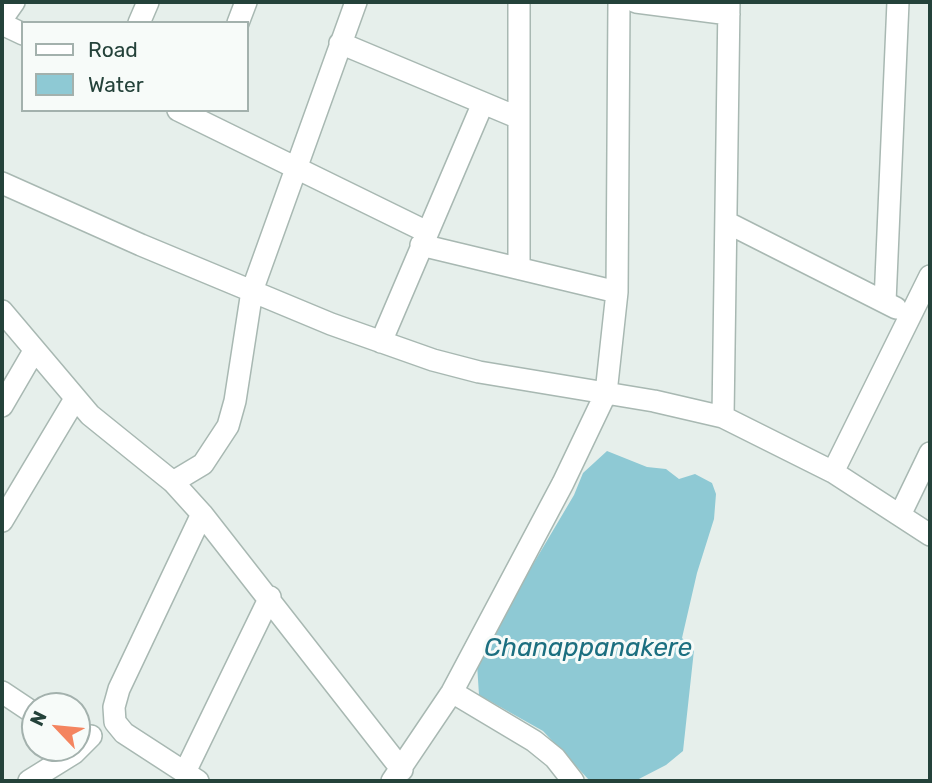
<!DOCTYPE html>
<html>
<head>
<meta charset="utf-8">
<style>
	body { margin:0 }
	#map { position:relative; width:932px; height:783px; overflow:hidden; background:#e6efeb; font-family:Rubik,sans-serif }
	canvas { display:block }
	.frame { position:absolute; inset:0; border:4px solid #24423a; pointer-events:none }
	.legend { position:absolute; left:21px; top:21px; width:228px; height:91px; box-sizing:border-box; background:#f7fbf9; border:2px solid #a3b1ad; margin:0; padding:9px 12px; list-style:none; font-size:21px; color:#24423a }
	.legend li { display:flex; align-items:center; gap:14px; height:35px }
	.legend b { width:35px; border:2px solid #a3b1ad }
	.north { position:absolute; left:21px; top:692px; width:70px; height:70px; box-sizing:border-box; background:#f7fbf9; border:2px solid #a3b1ad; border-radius:50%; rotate:296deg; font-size:19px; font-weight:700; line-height:28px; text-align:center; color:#24423a }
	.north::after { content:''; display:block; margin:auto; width:24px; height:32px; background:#f4845f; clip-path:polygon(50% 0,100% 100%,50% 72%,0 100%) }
</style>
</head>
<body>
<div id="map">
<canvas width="932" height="783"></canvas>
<div class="frame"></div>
<ul class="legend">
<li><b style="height:9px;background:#fff"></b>Road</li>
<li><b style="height:19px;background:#8ec9d4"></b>Water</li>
</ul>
<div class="north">N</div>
</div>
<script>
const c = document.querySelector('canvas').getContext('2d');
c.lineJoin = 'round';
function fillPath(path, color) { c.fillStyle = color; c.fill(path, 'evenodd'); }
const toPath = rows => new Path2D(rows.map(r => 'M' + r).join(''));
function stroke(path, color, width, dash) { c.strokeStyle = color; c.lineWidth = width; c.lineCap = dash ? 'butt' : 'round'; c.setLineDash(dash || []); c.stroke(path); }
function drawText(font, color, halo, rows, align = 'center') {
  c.font = font + ' Rubik,sans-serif'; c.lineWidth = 6; c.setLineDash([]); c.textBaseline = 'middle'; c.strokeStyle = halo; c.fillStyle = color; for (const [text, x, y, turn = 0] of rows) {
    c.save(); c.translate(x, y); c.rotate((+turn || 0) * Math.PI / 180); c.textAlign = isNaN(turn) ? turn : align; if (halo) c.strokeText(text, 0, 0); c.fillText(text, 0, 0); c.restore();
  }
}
fillPath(toPath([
	[607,451,647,467,666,469,679,479,695,474,712,483,716,494,714,519,697,573,682,638,694,650,683,751,666,765,635,781,590,781,543,731,479,695,477,664,512,592,532,566,574,495,583,473]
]), '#8ec9d4');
const minor = toPath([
	[519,2,519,268],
	[636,2,729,14],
	[2,19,14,2],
	[139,23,148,2],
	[238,23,246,2],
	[2,24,23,34],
	[340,43,519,118],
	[178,110,427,232],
	[2,183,141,245,331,324,433,360,479,372,654,401,723,417,833,472,930,535],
	[726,222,896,308],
	[421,245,617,292],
	[885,302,898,2],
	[2,311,90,415,173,482,202,514,402,770],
	[381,342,483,103],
	[2,406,34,351],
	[723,417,729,2],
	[833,472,930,276],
	[173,482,203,464,228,426,235,401,252,291,356,2],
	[901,513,930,453],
	[2,521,75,399],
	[2,692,35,714],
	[452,692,534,741,555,758,573,781],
	[185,772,270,597],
	[29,781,74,753,91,736],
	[198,781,124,733,115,722,114,707,119,689,202,514],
	[392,781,452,692,563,483,606,393,617,292,619,2]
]);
stroke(minor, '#a8b8b2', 24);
stroke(minor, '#fff', 21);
drawText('italic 26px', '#1c6f80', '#f7fbf9', [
	["Chanappanakere",588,648]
]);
</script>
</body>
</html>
